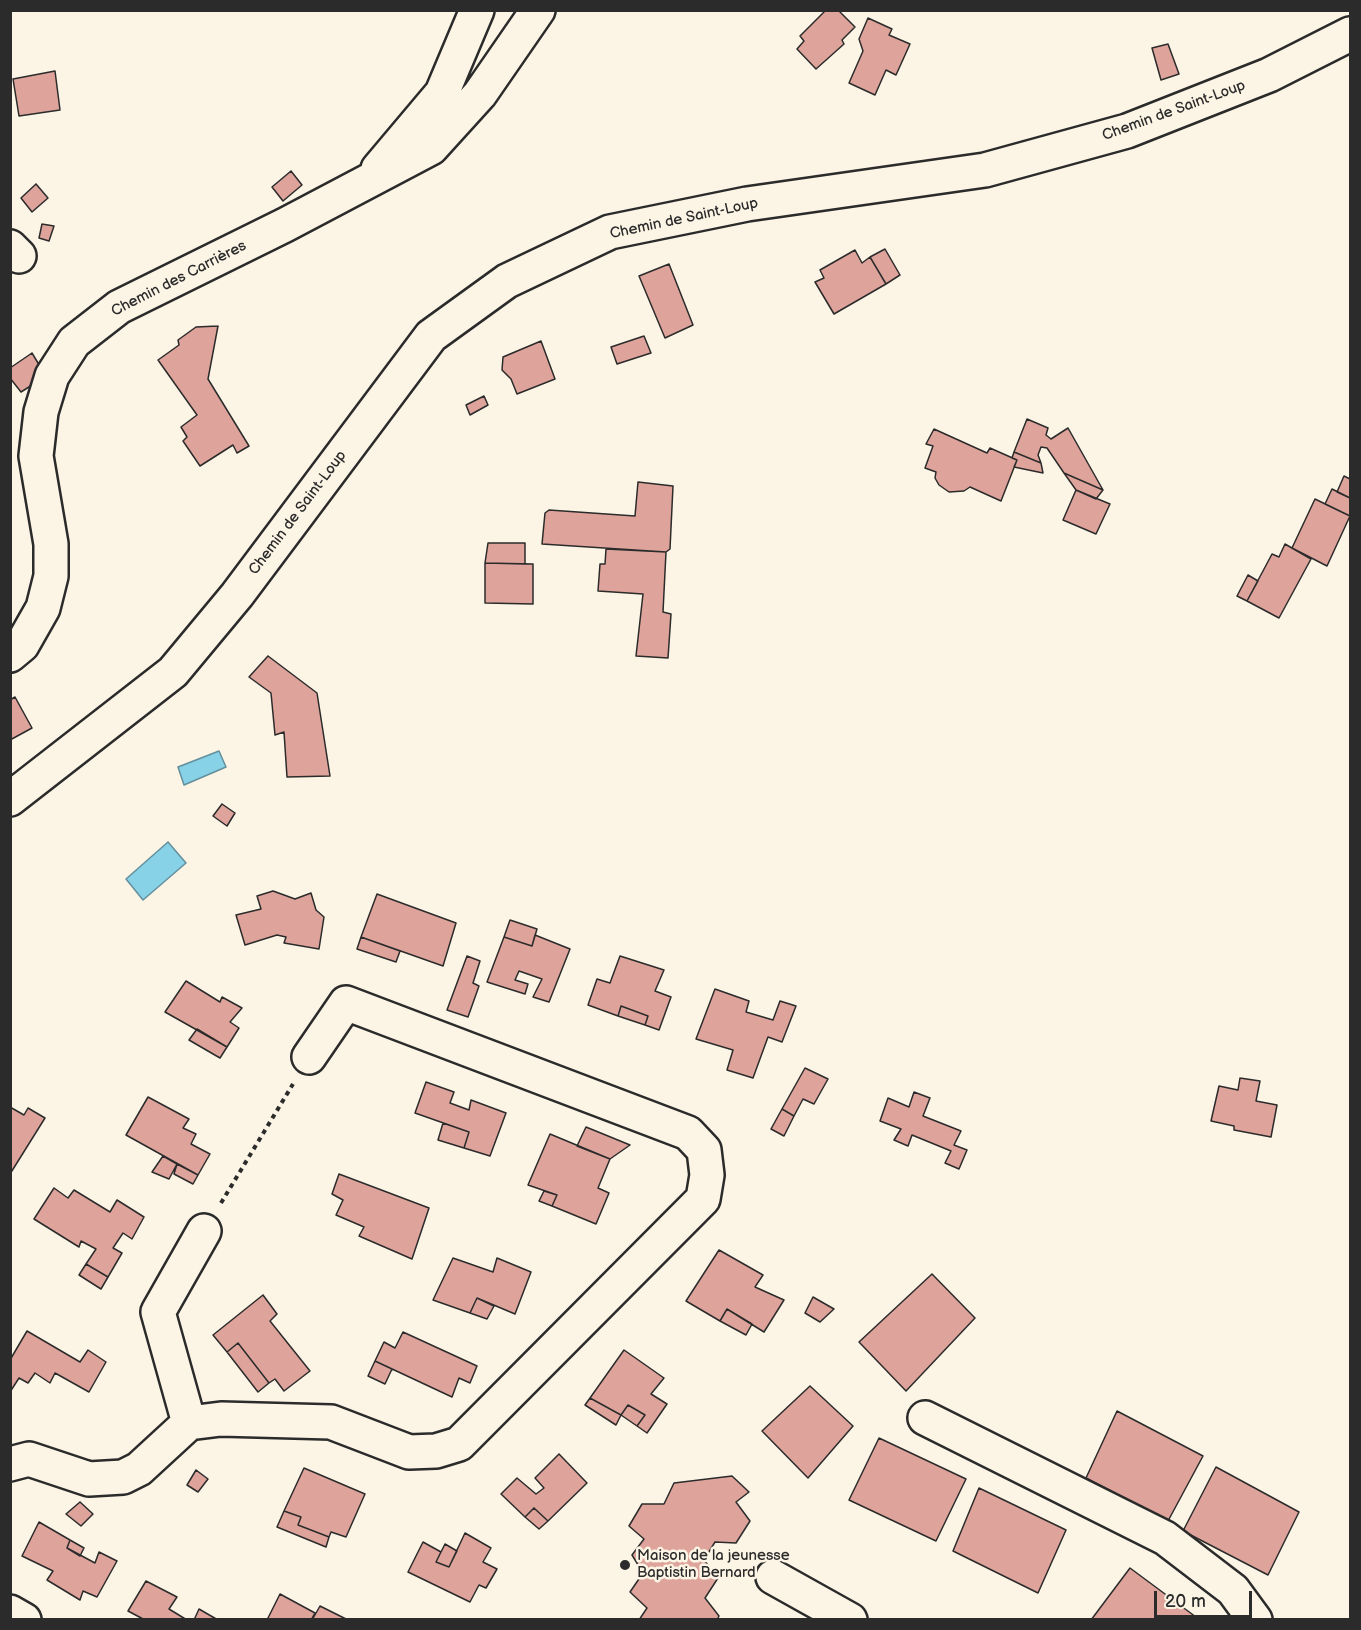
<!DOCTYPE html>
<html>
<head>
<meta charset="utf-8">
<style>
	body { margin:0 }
	#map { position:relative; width:1361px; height:1630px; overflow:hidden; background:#fcf5e5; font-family:"Balsamiq Sans",sans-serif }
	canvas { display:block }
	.frame { position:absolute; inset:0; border:12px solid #2b2b2b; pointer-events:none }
	.scale { position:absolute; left:1154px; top:1591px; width:98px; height:27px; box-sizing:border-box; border:3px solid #2b2b2b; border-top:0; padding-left:8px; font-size:18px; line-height:21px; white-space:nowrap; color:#2b2b2b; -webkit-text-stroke:4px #fcf5e5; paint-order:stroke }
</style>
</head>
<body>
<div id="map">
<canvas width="1361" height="1630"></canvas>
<div class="frame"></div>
<div class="scale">20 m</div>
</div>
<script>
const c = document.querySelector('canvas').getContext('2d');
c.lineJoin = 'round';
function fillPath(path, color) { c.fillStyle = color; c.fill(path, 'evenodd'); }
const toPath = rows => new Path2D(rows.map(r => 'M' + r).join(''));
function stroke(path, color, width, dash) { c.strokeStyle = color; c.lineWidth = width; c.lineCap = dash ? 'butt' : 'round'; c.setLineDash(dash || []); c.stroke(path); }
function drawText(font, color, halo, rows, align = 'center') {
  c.font = font + ' "Balsamiq Sans",sans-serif'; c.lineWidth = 5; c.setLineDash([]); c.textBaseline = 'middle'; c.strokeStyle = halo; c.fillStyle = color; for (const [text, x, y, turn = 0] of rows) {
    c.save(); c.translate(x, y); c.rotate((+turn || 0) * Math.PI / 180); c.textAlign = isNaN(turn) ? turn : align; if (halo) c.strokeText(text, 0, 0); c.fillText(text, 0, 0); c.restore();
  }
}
const water = toPath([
	[219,751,226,767,184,785,178,767,219,751],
	[168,842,186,863,143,900,126,879,168,842]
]);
fillPath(water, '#88d2e8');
stroke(water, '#638f9c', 1.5);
const building = toPath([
	[826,10,838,10,855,27,842,40,844,44,816,69,797,49,804,41,800,36,826,10],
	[868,18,892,29,889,35,910,44,896,75,886,70,875,95,849,83,863,51,859,39,868,18],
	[1168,44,1179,74,1161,80,1152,48,1168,44],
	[55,71,60,110,19,116,13,79,55,71],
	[291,171,302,185,283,201,272,187,291,171],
	[36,184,48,198,32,212,21,198,36,184],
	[42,224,54,226,49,241,39,238,42,224],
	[885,249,900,275,886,284,870,257,885,249],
	[855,250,862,263,870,257,886,284,834,314,815,282,824,278,820,270,855,250],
	[669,264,693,325,665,338,639,276,669,264],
	[218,326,208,379,249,446,237,453,233,445,200,466,183,441,187,437,181,427,197,415,158,360,179,345,178,340,196,327,218,326],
	[644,336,651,353,617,364,611,347,644,336],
	[541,341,555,379,517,394,511,379,502,370,503,357,541,341],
	[32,353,41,368,35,372,40,380,21,392,10,378,10,368,32,353],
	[484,396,488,405,470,415,466,405,484,396],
	[1027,419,1048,428,1046,435,1051,439,1068,428,1103,490,1064,473,1047,448,1041,447,1038,455,1041,463,1014,452,1027,419],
	[934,429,987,453,990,448,1017,460,1001,501,970,487,964,491,949,492,939,485,935,478,936,472,925,468,933,446,926,444,934,429],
	[1014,452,1041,463,1043,473,1014,467,1017,460,1012,458,1014,452],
	[1064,473,1103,490,1096,499,1076,490,1064,473],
	[1344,476,1350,479,1350,498,1337,492,1344,476],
	[638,482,673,486,670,549,666,552,542,544,545,513,549,510,635,516,638,482],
	[1332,489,1350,498,1350,516,1325,504,1332,489],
	[1076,490,1110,504,1096,534,1063,520,1076,490],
	[1315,499,1350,516,1327,566,1292,548,1315,499],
	[488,543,525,543,525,564,485,563,488,543],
	[1285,544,1311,559,1279,618,1247,601,1272,554,1279,557,1285,544],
	[606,549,666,552,663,612,671,614,668,658,636,656,643,594,598,591,600,564,605,564,606,549],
	[485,563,533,564,533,604,485,603,485,563],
	[1248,575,1258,581,1247,601,1237,596,1248,575],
	[268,656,317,693,330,776,287,777,284,732,275,735,271,693,249,677,268,656],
	[15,697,32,728,10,740,10,700,15,697],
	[222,804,235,813,227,826,213,816,222,804],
	[273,891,295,899,311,893,316,910,324,917,319,949,284,943,286,937,277,935,245,945,236,915,261,909,257,896,273,891],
	[377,894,456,923,443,966,361,937,377,894],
	[510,920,537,929,532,946,504,937,510,920],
	[535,935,570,949,549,1002,533,997,542,979,519,971,515,980,528,984,525,994,487,982,504,937,532,946,535,935],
	[361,937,400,951,396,962,357,949,361,937],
	[467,956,480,961,473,983,479,986,468,1017,447,1010,467,956],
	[620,956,664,970,655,991,671,997,659,1030,645,1025,648,1016,621,1006,618,1016,588,1005,597,979,610,983,620,956],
	[186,981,220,1002,222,997,242,1008,230,1022,239,1028,227,1047,165,1012,186,981],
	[715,989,749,1001,746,1012,773,1020,780,1001,796,1006,782,1042,768,1037,753,1078,727,1070,733,1050,696,1039,715,989],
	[621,1006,648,1016,645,1025,618,1016,621,1006],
	[197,1029,227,1047,220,1058,189,1040,197,1029],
	[805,1068,828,1079,814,1104,803,1099,794,1116,782,1109,805,1068],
	[1240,1078,1260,1081,1256,1101,1277,1105,1271,1137,1234,1130,1234,1126,1211,1121,1219,1086,1238,1090,1240,1078],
	[426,1082,454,1092,450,1103,469,1110,471,1100,506,1113,490,1156,464,1148,469,1132,415,1113,426,1082],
	[914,1092,930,1098,923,1116,961,1131,954,1145,967,1150,959,1169,945,1163,951,1151,912,1135,908,1146,894,1140,901,1129,880,1121,888,1098,909,1107,914,1092],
	[148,1097,189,1119,183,1128,196,1134,191,1144,210,1154,198,1175,126,1135,148,1097],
	[10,1107,24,1115,28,1108,45,1118,10,1174,10,1107],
	[782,1109,794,1116,784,1136,771,1129,782,1109],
	[443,1123,469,1132,464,1148,438,1140,443,1123],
	[586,1127,630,1145,610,1159,577,1146,586,1127],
	[550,1134,610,1159,598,1188,609,1193,596,1224,552,1206,557,1195,528,1185,550,1134],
	[163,1156,177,1164,169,1179,152,1172,163,1156],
	[177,1164,198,1175,193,1184,174,1174,177,1164],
	[339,1174,429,1208,412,1259,359,1236,364,1227,336,1215,343,1200,332,1194,339,1174],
	[54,1188,68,1198,74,1190,110,1212,117,1200,144,1217,132,1239,123,1233,113,1248,122,1253,108,1277,86,1264,96,1249,81,1241,79,1247,34,1219,54,1188],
	[544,1191,557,1195,552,1206,539,1201,544,1191],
	[719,1250,763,1275,755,1287,784,1300,764,1332,727,1309,720,1321,686,1301,719,1250],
	[453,1258,493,1272,497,1258,531,1272,515,1314,477,1298,470,1313,433,1300,453,1258],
	[86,1264,108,1277,101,1289,79,1275,86,1264],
	[932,1274,975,1318,906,1391,859,1342,932,1274],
	[263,1295,277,1314,270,1321,310,1371,284,1391,275,1379,269,1383,238,1343,227,1352,213,1335,263,1295],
	[813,1297,834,1309,820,1322,805,1313,813,1297],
	[477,1298,494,1306,487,1319,470,1313,477,1298],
	[727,1309,752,1324,746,1335,720,1321,727,1309],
	[27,1331,80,1362,88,1350,106,1362,89,1392,55,1373,50,1383,35,1373,28,1383,19,1378,10,1392,10,1360,27,1331],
	[403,1332,477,1366,470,1383,459,1378,452,1397,375,1361,384,1342,395,1348,403,1332],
	[238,1343,269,1383,258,1392,227,1352,238,1343],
	[624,1350,664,1378,651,1394,667,1404,647,1433,637,1426,645,1415,628,1405,621,1415,590,1398,624,1350],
	[375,1361,392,1369,385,1384,368,1376,375,1361],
	[810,1386,853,1426,808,1478,762,1431,810,1386],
	[590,1398,621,1415,616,1425,585,1405,590,1398],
	[628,1405,645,1415,637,1426,621,1415,628,1405],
	[1117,1411,1203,1456,1168,1521,1086,1478,1117,1411],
	[879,1438,966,1479,936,1541,849,1500,879,1438],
	[559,1454,587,1483,548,1521,534,1508,525,1517,501,1494,517,1478,536,1494,544,1488,535,1478,559,1454],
	[1216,1467,1299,1512,1268,1575,1183,1531,1216,1467],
	[304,1468,365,1494,346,1537,331,1532,329,1537,298,1525,301,1517,284,1511,304,1468],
	[196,1470,208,1479,198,1492,187,1485,196,1470],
	[732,1476,749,1492,736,1502,750,1521,736,1543,715,1542,704,1560,718,1578,705,1598,719,1616,717,1620,639,1620,647,1608,630,1592,643,1573,632,1555,644,1539,629,1526,642,1504,664,1504,674,1483,732,1476],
	[979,1488,1066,1530,1038,1593,953,1551,979,1488],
	[80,1502,93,1514,81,1526,66,1514,80,1502],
	[534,1508,548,1521,539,1529,525,1517,534,1508],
	[284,1511,301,1517,298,1525,329,1537,326,1547,277,1527,284,1511],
	[39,1522,70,1540,67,1548,95,1563,99,1552,117,1561,97,1597,83,1591,80,1600,47,1580,53,1571,22,1556,39,1522],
	[465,1533,491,1548,483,1562,497,1569,486,1588,479,1585,470,1602,408,1572,423,1542,441,1552,436,1562,449,1567,465,1533],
	[70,1540,84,1548,80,1556,67,1548,70,1540],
	[445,1544,457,1551,449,1567,436,1562,445,1544],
	[1130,1568,1200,1620,1091,1620,1130,1568],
	[146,1581,177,1597,169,1609,187,1620,145,1620,128,1611,146,1581],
	[280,1594,315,1613,311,1620,267,1620,280,1594],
	[320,1606,346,1619,346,1620,312,1620,320,1606],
	[199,1609,218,1620,194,1620,199,1609]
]);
fillPath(building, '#dea49b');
stroke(building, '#2b2b2b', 1.5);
const minor = toPath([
	[378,169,442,93,477,10],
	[10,247,19,256],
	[10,655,22,645,43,608,51,576,51,544,36,456,41,412,52,376,74,342,119,307,285,225,431,148,480,94,538,10],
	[10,799,173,672,237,595,431,336,507,281,610,232,747,204,985,170,1127,131,1269,75,1350,34],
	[925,1418,1165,1538,1233,1590,1255,1620],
	[189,1423,158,1312,204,1231],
	[10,1464,29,1459,89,1479,123,1477,139,1469,189,1423,221,1419,331,1422,409,1452,436,1451,459,1444,703,1199,707,1175,704,1150,688,1133,346,1003,309,1057],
	[773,1577,850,1620],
	[10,1612,24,1620]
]);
stroke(minor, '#2b2b2b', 38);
stroke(toPath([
	[221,1203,293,1084]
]), '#2b2b2b', 4, [4.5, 4.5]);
stroke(minor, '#fcf5e5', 33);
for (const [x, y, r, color] of [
	[625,1565,6,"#2b2b2b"]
]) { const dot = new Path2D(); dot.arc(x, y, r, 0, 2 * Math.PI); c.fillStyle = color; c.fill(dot); stroke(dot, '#fcf5e5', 2); }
drawText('15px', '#2b2b2b', '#fcf5e5', [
	["Chemin de Saint-Loup",1174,111,-20],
	["Chemin de Saint-Loup",684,219,-12],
	["Chemin des Carrières",179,279,-27],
	["Chemin de Saint-Loup",298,513,-53]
]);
drawText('15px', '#2b2b2b', '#fcf5e5', [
	["Maison de la jeunesse",637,1556],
	["Baptistin Bernard",637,1573]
], 'left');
</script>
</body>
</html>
